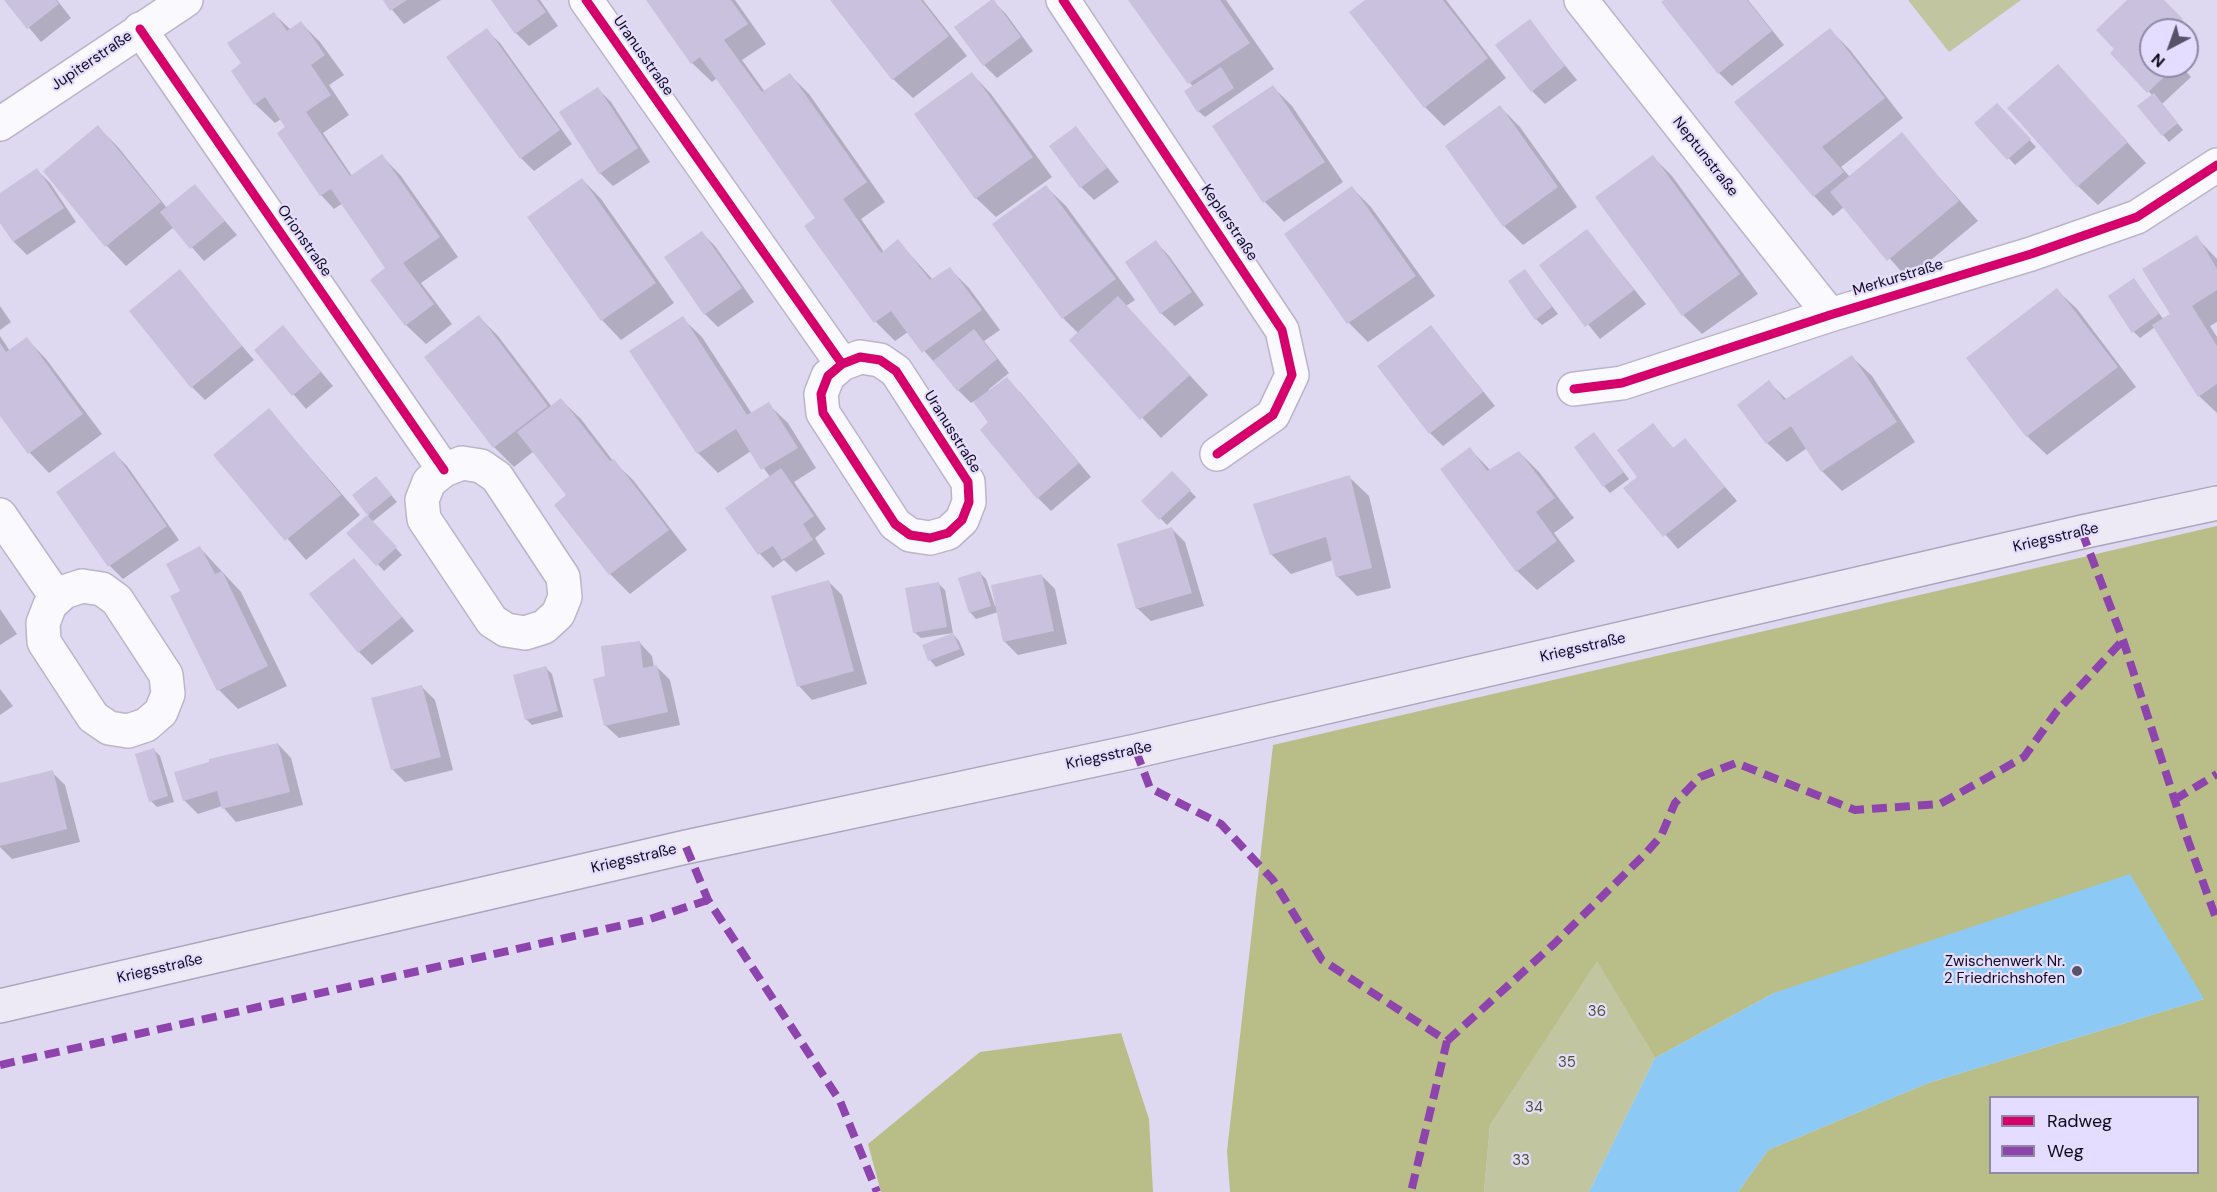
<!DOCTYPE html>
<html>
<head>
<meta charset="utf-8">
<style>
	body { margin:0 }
	#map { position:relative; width:2217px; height:1192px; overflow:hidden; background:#ded8f0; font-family:"DM Sans",sans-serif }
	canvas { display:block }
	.legend { position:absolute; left:1989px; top:1096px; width:210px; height:78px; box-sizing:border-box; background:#e5ddff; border:2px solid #9089a5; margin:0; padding:8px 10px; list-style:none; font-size:18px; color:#100a1d }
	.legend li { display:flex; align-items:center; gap:12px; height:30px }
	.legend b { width:30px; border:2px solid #9089a5 }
	.north { position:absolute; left:2139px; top:18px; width:60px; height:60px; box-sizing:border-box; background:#e5ddff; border:2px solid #9089a5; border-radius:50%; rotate:221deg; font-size:16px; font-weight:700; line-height:24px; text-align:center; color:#100a1d }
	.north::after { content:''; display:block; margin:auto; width:21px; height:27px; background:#585267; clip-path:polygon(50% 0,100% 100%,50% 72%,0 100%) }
</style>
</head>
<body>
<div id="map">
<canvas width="2217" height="1192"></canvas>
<ul class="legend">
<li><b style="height:8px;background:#d6006c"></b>Radweg</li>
<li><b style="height:8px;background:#8e44ad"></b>Weg</li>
</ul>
<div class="north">N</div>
</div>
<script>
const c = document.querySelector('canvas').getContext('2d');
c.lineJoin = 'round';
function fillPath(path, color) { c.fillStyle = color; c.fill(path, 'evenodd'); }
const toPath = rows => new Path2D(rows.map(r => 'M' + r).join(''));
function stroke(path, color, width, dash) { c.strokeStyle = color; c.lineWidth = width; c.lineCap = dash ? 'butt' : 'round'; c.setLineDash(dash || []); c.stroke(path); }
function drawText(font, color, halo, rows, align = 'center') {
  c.font = font + ' "DM Sans",sans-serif'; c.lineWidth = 4.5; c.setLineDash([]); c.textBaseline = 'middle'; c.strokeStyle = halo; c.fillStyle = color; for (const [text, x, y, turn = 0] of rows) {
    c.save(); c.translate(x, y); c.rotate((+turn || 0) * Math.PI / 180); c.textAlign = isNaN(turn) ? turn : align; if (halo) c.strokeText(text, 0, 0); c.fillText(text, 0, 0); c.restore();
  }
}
fillPath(toPath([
	[1908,0,2021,0,1949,52],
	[1597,960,1655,1058,1589,1192,1484,1192,1490,1125]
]), '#c1c6a1');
fillPath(toPath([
	[2217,526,2217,1192,1738,1192,1768,1150,1928,1083,2204,999,1774,993,1655,1058,1597,961,1490,1125,1484,1192,1230,1192,1227,1151,1273,745],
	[1990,1098,2198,1098,2198,1172,1990,1172],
	[1121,1033,1149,1119,1153,1192,881,1192,868,1144,980,1052]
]), '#b9be88');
fillPath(toPath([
	[2130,874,2204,999,1928,1083,1768,1150,1738,1192,1589,1192,1655,1058,1774,993]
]), '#8cc9f4');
fillPath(toPath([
	[6,0,57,0,71,18,41,42],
	[384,0,441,0,404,24],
	[493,0,540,0,558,26,529,46,516,33],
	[647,0,735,0,766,44,742,60,765,92,790,75,809,94,885,202,861,219,884,252,898,241,933,280,950,269,969,288,1000,330,984,341,1009,373,988,390,1020,392,1091,477,1051,511,1038,498,974,401,971,403,958,390,908,332,895,341,876,322,806,226,817,219,717,78,712,82,692,63],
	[832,0,923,0,967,56,913,98,893,79],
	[1130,0,1226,0,1274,69,1205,117,1198,111,1193,87],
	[1367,0,1446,0,1506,78,1444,126,1425,107],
	[1667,0,1748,0,1784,45,1732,86,1719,73],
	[2130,0,2163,0,2195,34,2187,41,2187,30,2151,30,2151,66,2181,66,2191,77,2162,104,2183,130,2169,142,2139,107,2153,96,2112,53,2116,49],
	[993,1,1006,14,1033,51,997,78,984,65],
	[274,14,291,30,301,23,320,42,344,75,329,85,349,115,323,133,352,176,382,156,401,176,458,257,421,283,452,324,426,344,406,325,387,268,343,203,334,209,321,195,279,134,288,127,281,119,275,123,255,104,243,64],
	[1529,21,1577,80,1545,104,1532,91],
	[486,30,500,43,572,144,534,171,521,158],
	[1830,30,1850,50,1903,118,1841,167,1850,177,1901,134,1978,221,1908,279,1844,207,1833,216,1814,196,1736,102],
	[2058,66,2146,163,2098,205,2078,186],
	[972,74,991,94,1052,177,996,217,976,198],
	[1273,87,1292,106,1343,182,1284,222,1265,202,1214,126],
	[598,89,611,102,650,162,613,186,600,173],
	[1500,107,1520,127,1577,207,1523,245,1504,226],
	[2003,111,2036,147,2015,165,1977,123],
	[98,127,118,147,167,208,195,186,237,235,204,261,174,227,126,266,107,246,45,171],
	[1076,128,1119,182,1094,200,1081,187],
	[1653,157,1672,176,1758,294,1702,334,1683,315],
	[37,170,50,183,76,222,27,255,14,242,0,220,0,195],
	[582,179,601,199,674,303,621,340,602,320,529,217],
	[1046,187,1066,206,1135,300,1126,306,1208,395,1161,438,1071,341,1079,334,1063,318,994,225],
	[1352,188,1371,207,1435,296,1368,342,1349,323,1286,235],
	[1587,231,1646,304,1600,339,1541,266],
	[702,233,715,246,754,302,718,327,705,314],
	[2196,237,2217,259,2217,322,2210,326,2217,337,2217,413,2199,396,2155,327,2140,338,2134,332,2134,280,2164,320,2172,315],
	[1156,242,1169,256,1204,305,1175,326,1161,313],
	[1525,271,1558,314,1542,325,1536,319],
	[180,272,254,360,205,400,192,387],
	[2057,290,2077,309,2136,387,2047,455,2027,436],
	[0,306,11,322,0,330],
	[479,317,498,336,552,407,561,400,581,419,613,461,633,480,687,550,630,594,610,574,556,505,568,496,534,451,514,467,494,447,426,357],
	[682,318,702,337,752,414,768,404,788,423,816,468,794,482,826,529,815,538,825,554,796,572,784,560,773,568,760,554,727,509,771,478,751,451,718,473,698,453,631,351],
	[283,327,333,386,306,409,256,350],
	[1431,327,1495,406,1443,446,1430,433],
	[0,336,10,351,27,339,46,359,102,434,49,473,30,453,0,414],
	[1852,357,1872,376,1915,442,1842,491,1822,471,1807,448,1787,462,1767,443,1769,382,1787,400],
	[269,410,360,515,306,560,215,455],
	[1653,425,1674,449,1685,440,1737,501,1678,549,1625,488,1639,477],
	[1594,434,1629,479,1610,493,1604,486],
	[1470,449,1491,471,1519,452,1539,472,1574,518,1554,533,1575,561,1537,590,1517,571,1442,470],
	[114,453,127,466,179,540,123,579,110,566,58,493],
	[1172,473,1196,497,1167,525,1143,501],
	[1349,477,1369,496,1391,588,1357,596,1337,576,1333,560,1291,574,1271,554],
	[382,484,397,502,372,522,402,555,384,571,349,533,369,515,354,495],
	[1172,529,1185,542,1204,606,1151,621,1137,608],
	[200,548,241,592,287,686,238,709,219,690,182,592],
	[354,560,414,631,372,665,359,652],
	[980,573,986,579,995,606,1041,575,1055,589,1067,644,1018,655,1005,642,998,612,976,619,970,612],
	[829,582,842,595,867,684,812,700,799,686],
	[939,584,945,590,953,633,921,638,914,632],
	[0,609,17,634,0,645],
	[953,634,959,641,965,655,936,667,930,660,924,646],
	[639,642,652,656,654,667,657,667,670,680,680,725,619,738,605,725,607,677],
	[546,668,552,674,563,717,532,725,526,719],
	[421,686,435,700,453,770,405,782,392,769],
	[0,689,13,706,0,715],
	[278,744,291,758,303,805,236,822,222,806,198,814,184,800],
	[154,750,160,756,174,802,157,807,151,801],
	[52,772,65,785,80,842,12,859,0,847,0,785]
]), '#0003');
fillPath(toPath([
	[4,0,56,0,59,4,27,29],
	[383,0,407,0,390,11],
	[491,0,537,0,546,12,515,34],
	[646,0,731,0,748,24,724,40,762,92,790,73,867,182,843,199,881,253,898,239,930,280,950,267,982,310,922,353,891,311,874,323,804,226,815,218,738,109,700,57,691,64],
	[830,0,921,0,949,36,892,80],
	[991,0,994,0,1021,37,983,66,954,27],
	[1128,0,1220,0,1250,43,1188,84],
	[1365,0,1443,0,1488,58,1424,108,1349,12],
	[1664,0,1747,0,1772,31,1718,74,1661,2],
	[2127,0,2164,0,2183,19,2172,30,2151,30,2151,66,2176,66,2147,93,2110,53,2114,49,2096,30],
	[274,12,287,31,301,21,325,55,311,65,331,95,306,112,350,176,382,154,440,237,403,263,434,304,405,326,370,280,385,268,331,189,320,196,277,133,285,127,265,97,254,105,231,71,241,63,227,43],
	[1530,19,1565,66,1531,92,1495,45],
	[487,28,560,130,520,159,446,57],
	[1830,28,1885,98,1822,147,1844,172,1813,197,1734,102],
	[2058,64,2128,142,2077,187,2007,108],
	[1221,67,1234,88,1197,112,1184,91],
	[972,72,1033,157,975,199,914,114],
	[1273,85,1325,162,1263,203,1212,126],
	[598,87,638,148,599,174,559,112],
	[2154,93,2178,123,2162,136,2137,106],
	[1997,103,2031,139,2007,160,1974,123],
	[1500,105,1558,187,1503,227,1445,146],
	[98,125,161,202,105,247,43,171],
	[1076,126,1107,168,1080,188,1049,146],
	[1902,132,1959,201,1887,261,1830,192],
	[1653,155,1740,274,1682,316,1595,197],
	[37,168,64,208,13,242,0,223,0,193],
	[582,178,656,283,601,321,527,217],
	[195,184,225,221,190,249,160,212],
	[1046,185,1116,279,1062,319,992,224],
	[1352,186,1416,276,1347,324,1284,234],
	[1587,229,1634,290,1585,327,1539,265],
	[702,231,742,288,704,315,664,257],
	[2197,235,2217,269,2217,290,2192,306,2217,346,2217,384,2198,397,2152,325,2170,314,2142,269],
	[1156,240,1192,292,1160,314,1125,262],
	[180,269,242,346,191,388,129,311],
	[1525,269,1552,307,1535,320,1508,281],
	[2134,278,2159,314,2132,333,2108,296],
	[2057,288,2118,367,2026,437,1966,358],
	[1118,296,1190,375,1140,420,1069,340],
	[479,315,548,406,493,448,424,357],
	[683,316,747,415,769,402,798,448,761,470,736,429,697,454,629,351],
	[283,325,321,372,292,396,254,350],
	[1431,325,1483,392,1429,434,1377,366],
	[974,329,997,359,957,391,933,361],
	[27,337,83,414,28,454,0,416,0,343,6,352],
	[1852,355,1897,422,1821,472,1791,426,1766,444,1737,405,1769,380,1784,400],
	[1007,377,1079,463,1037,499,980,430,988,422,973,402],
	[561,398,610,461,614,459,669,530,609,575,554,505,566,495,517,432],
	[269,408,341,495,285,541,213,455],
	[1653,423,1673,448,1685,438,1725,487,1663,537,1623,488,1637,477,1617,450],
	[1594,432,1624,472,1603,487,1574,447],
	[1470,447,1487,471,1519,451,1555,498,1536,512,1557,541,1516,572,1440,469],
	[114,451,167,526,108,567,56,492],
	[781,468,814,516,803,524,813,540,782,560,773,546,758,555,725,508],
	[1172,471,1191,490,1159,520,1141,501],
	[1350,475,1372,568,1336,577,1326,537,1270,555,1253,504],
	[376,476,392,495,367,515,352,495],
	[367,515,397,547,376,566,346,533],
	[1172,527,1192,593,1136,609,1117,544],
	[200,546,215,574,222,571,268,666,217,691,170,596,180,591,166,564],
	[354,558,402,617,358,653,309,594],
	[980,571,991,606,969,613,958,578],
	[1042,574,1054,631,1003,642,991,585],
	[829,580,854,671,797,687,771,596],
	[939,582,947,627,913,633,905,588],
	[953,633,960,649,928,661,922,645],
	[640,641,643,668,657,665,668,712,604,726,593,679,605,676,601,646],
	[546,666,558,711,525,720,513,675],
	[422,685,441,757,391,770,371,698],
	[278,743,290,792,222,809,217,791,183,801,174,772,209,762,209,759],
	[154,748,168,796,149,802,135,754],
	[53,770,67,829,0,846,0,783]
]), '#cac1de');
const minor = toPath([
	[586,0,842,364],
	[1063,0,1282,330,1292,375,1273,415,1217,454],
	[1581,0,1830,315],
	[140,29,444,470],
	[0,124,186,0],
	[860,357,880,360,896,371,968,482,969,502,962,520,948,533,930,538,910,535,895,524,823,413,821,394,828,376,842,364,860,357],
	[1574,389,1622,383,1830,315,2031,254,2137,217,2217,165],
	[462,463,481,466,497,477,563,577,565,597,558,614,544,627,525,633,506,630,492,621,424,519,422,500,429,482,444,470,462,463],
	[0,515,57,598],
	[82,586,102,589,117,600,166,675,168,694,161,712,146,725,128,731,109,728,93,717,44,642,43,623,50,605,64,592,82,586]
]);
const major = toPath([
	[0,1006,686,847,1136,751,2082,532,2217,503]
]);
stroke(minor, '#bab5ca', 36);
stroke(major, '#aca5be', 36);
stroke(minor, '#faf9fd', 33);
stroke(major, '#edeaf5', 33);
stroke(toPath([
	[2082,532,2123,640,2186,835,2217,921],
	[1136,751,1150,788,1221,824,1273,880,1322,960,1447,1041,1411,1192],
	[2174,800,2217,774],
	[686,847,708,900,840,1101,877,1192],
	[1447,1041,1555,943,1645,854,1661,836,1675,803,1700,777,1736,763,1855,810,1940,804,2024,757,2057,711,2123,640],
	[0,1065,650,919,708,900]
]), '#8e44ad', 8, [15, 8]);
stroke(toPath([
	[586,0,842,364],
	[1063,0,1282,330,1292,375,1273,415,1217,454],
	[140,29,444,470],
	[860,357,880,360,896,371,968,482,969,502,962,520,948,533,930,538,910,535,895,524,823,413,821,394,828,376,842,364,860,357],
	[1574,389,1622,383,1830,315,2031,254,2137,217,2217,165]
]), '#d6006c', 9);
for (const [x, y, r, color] of [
	[2077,971,6,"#585267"]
]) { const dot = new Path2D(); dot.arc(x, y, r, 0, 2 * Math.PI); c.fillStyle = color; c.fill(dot); stroke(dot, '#e5ddff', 2); }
drawText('15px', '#100a1d', '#e5ddff', [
	["Uranusstraße",643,56,55],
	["Jupiterstraße",92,61,-34],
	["Neptunstraße",1705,157,52],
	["Keplerstraße",1229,223,56],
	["Orionstraße",304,241,55],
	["Merkurstraße",1898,278,-17],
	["Uranusstraße",952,432,58],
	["Kriegsstraße",2056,538,-13],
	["Kriegsstraße",1583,648,-13],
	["Kriegsstraße",1109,756,-12],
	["Kriegsstraße",634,859,-13],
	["Kriegsstraße",160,969,-13]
]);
drawText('15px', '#100a1d', '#e5ddff', [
	["Zwischenwerk Nr.",2065,962],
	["2 Friedrichshofen",2065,979]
], 'right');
drawText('15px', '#4e5527', '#e5ddff', [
	["36",1597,1012],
	["35",1567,1063],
	["34",1534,1108],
	["33",1521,1161]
]);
</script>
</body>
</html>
